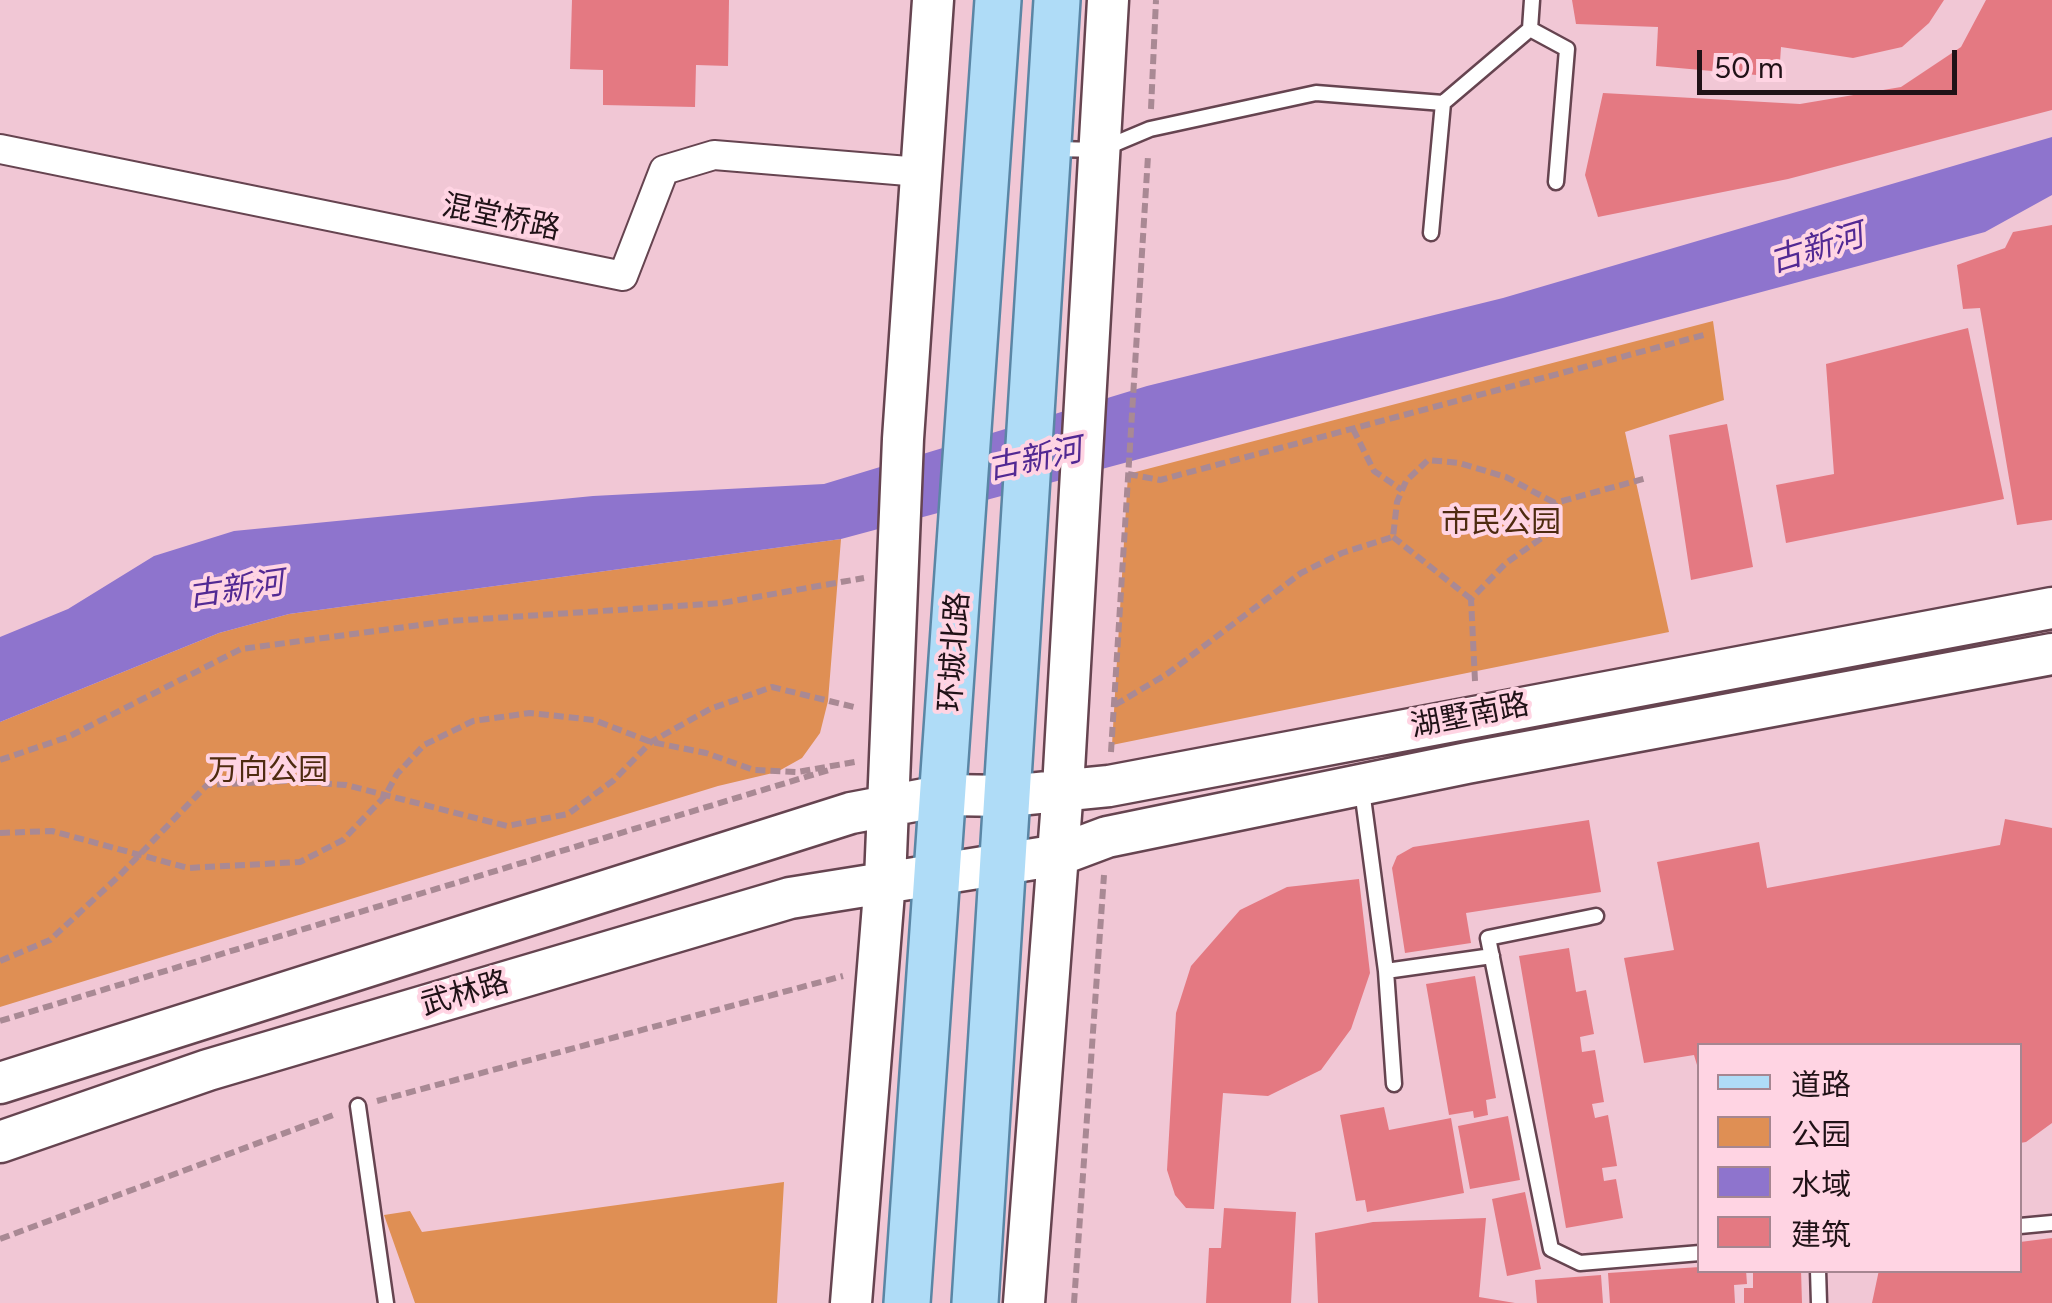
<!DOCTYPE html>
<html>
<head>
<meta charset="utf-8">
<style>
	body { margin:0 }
	#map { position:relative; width:2052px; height:1303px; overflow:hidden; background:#f1c7d5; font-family:Figtree,"Noto Sans SC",sans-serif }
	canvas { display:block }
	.legend { position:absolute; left:1697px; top:1043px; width:325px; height:230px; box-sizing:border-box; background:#ffd4e3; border:2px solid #a68691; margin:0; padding:12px 18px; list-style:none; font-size:30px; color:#201217 }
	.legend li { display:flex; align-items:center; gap:20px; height:50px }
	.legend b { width:50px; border:2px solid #a68691 }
	.scale { position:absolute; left:1697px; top:50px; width:260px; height:45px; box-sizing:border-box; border:5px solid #201217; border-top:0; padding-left:12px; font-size:30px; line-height:35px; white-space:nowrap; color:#201217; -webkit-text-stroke:8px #ffd4e3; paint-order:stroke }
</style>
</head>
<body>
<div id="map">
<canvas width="2052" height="1303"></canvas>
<ul class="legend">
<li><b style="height:12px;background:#afdcf7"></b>道路</li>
<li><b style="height:28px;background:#df8f54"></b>公园</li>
<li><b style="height:28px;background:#8e74cd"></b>水域</li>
<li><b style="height:28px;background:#e47982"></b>建筑</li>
</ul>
<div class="scale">50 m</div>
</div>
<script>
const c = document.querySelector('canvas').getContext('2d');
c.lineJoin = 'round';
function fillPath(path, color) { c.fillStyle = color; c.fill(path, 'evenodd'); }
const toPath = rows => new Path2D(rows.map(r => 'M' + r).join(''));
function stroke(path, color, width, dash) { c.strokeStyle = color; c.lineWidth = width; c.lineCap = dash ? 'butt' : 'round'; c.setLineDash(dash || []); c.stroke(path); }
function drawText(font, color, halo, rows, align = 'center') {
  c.font = font + ' Figtree,"Noto Sans SC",sans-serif'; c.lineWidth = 8; c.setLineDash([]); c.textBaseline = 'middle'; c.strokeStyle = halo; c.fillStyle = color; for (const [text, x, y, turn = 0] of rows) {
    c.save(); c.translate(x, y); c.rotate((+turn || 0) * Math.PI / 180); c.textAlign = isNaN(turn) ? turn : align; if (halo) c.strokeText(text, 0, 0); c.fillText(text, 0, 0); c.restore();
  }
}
fillPath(toPath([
	[1713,321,1724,400,1625,432,1669,632,1112,745,1128,474],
	[841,539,828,701,820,733,802,758,777,772,718,786,0,1007,0,722,219,633,289,614],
	[784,1182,777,1303,415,1303,384,1215,410,1211,422,1232]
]), '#df8f54');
fillPath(toPath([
	[2052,137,2052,195,1985,232,841,539,289,614,219,633,0,722,0,637,68,609,154,556,234,531,593,496,824,484,1147,386,1503,298]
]), '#8e74cd');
fillPath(toPath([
	[572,0,729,0,728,66,696,65,695,107,603,105,603,70,570,69],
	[1572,0,1944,0,1929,23,1902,47,1853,58,1781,47,1779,77,1656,66,1658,27,1576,24],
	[1986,0,2052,0,2052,110,1788,179,1598,217,1585,175,1603,93,1800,104,1901,87,1961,47],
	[2052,225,2052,520,2017,525,1980,308,1963,309,1957,265,2005,248,2013,232],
	[1968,328,2004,499,1786,543,1776,485,1834,474,1826,364],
	[1727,424,1753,567,1691,580,1669,435],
	[2005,819,2052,828,2052,1123,2026,1142,2020,1143,2020,1046,1700,1046,1700,1075,1694,1055,1644,1063,1624,958,1674,950,1657,862,1759,842,1767,888,2000,845],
	[1589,820,1601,892,1466,913,1471,943,1405,953,1392,868,1397,856,1413,847],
	[1359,879,1370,973,1351,1029,1321,1070,1268,1096,1223,1093,1214,1209,1186,1208,1175,1195,1167,1170,1176,1013,1191,966,1240,910,1287,887],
	[1569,948,1576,992,1586,990,1594,1034,1580,1037,1582,1052,1595,1050,1604,1102,1592,1104,1595,1118,1608,1115,1617,1166,1602,1168,1604,1181,1616,1179,1623,1218,1566,1228,1519,956],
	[1475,976,1496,1098,1486,1100,1488,1115,1474,1118,1473,1111,1449,1115,1426,984],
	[1384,1107,1389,1130,1451,1118,1464,1193,1367,1212,1365,1200,1356,1201,1340,1115],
	[1508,1116,1520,1180,1470,1189,1458,1126],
	[1525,1192,1541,1269,1507,1276,1492,1199],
	[1224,1208,1296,1212,1291,1303,1206,1303,1209,1248,1221,1248],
	[1486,1218,1479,1297,1515,1303,1318,1303,1315,1233,1373,1222],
	[2052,1238,2052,1303,1872,1303,1879,1270,2020,1270,2020,1242],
	[1700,1267,1700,1270,1746,1270,1747,1284,1734,1285,1735,1303,1610,1303,1608,1273],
	[1753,1270,1801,1270,1802,1303,1744,1303,1744,1288,1753,1288],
	[1601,1275,1603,1303,1537,1303,1535,1280]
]), '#e47982');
const service = toPath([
	[1530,29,1567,49,1556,182],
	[1055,149,1100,150,1150,129,1316,93,1443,103,1530,29,1532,0],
	[1431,233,1443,103],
	[1362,790,1386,971,1394,1084],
	[1596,916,1488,938,1551,1249,1580,1263,1700,1253],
	[1386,971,1492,956],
	[358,1106,386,1303],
	[2020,1226,2052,1223],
	[1818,1270,1819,1303]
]);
const minor = toPath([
	[0,149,623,276,664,170,714,155,920,172]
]);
const secondary = toPath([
	[0,1083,851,813,946,795,1008,796,1109,786,2052,608],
	[0,1142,208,1070,790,898,1059,855,1107,837,1467,763,2052,654],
	[851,1303,885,880,903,439,933,0],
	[1024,1303,1063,788,1108,0]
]);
const primary = toPath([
	[907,1303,998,0],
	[975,1303,1057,0]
]);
stroke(service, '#664450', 19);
stroke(minor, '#664450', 32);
stroke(secondary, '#664450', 45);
stroke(primary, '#5a86a5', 50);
stroke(toPath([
	[1151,109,1156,0],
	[1353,429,1374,471,1402,490],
	[1128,474,1160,480,1704,335],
	[1393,537,1471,599],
	[1475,681,1471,599,1506,563,1556,528,1555,503,1647,478],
	[1115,705,1167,674,1301,573,1342,553,1393,537,1397,502,1406,481,1428,460,1459,463,1506,477,1555,503],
	[1111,752,1148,156],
	[0,760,68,737,241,649,450,621,722,603,864,578],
	[0,833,52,831,188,868,300,862,343,840,385,796,397,774,424,745,473,721,530,713,594,720,651,742,706,753,754,770,797,772,855,762],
	[0,961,50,940,119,876,207,785,285,781,346,785,507,826,568,814,614,780,651,742,710,709,772,687,858,708],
	[0,1021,832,769],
	[377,1101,843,976],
	[0,1239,336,1114],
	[1074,1303,1104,875]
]), '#a98994', 6, [10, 5]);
stroke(service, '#fff', 14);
stroke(minor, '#fff', 28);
stroke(secondary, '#fff', 40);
stroke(primary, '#afdcf7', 45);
drawText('30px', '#201217', '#ffd4e3', [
	["混堂桥路",501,218,12],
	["环城北路",955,652,-86],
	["湖墅南路",1470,716,-11],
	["武林路",465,994,-16]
]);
drawText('30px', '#4e2b10', '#ffd4e3', [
	["市民公园",1501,523],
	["万向公园",268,771]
]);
drawText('italic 32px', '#522993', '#ffd4e3', [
	["古新河",1817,249,-17],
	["古新河",1035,460,-12],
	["古新河",236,590,-8]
]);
</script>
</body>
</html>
